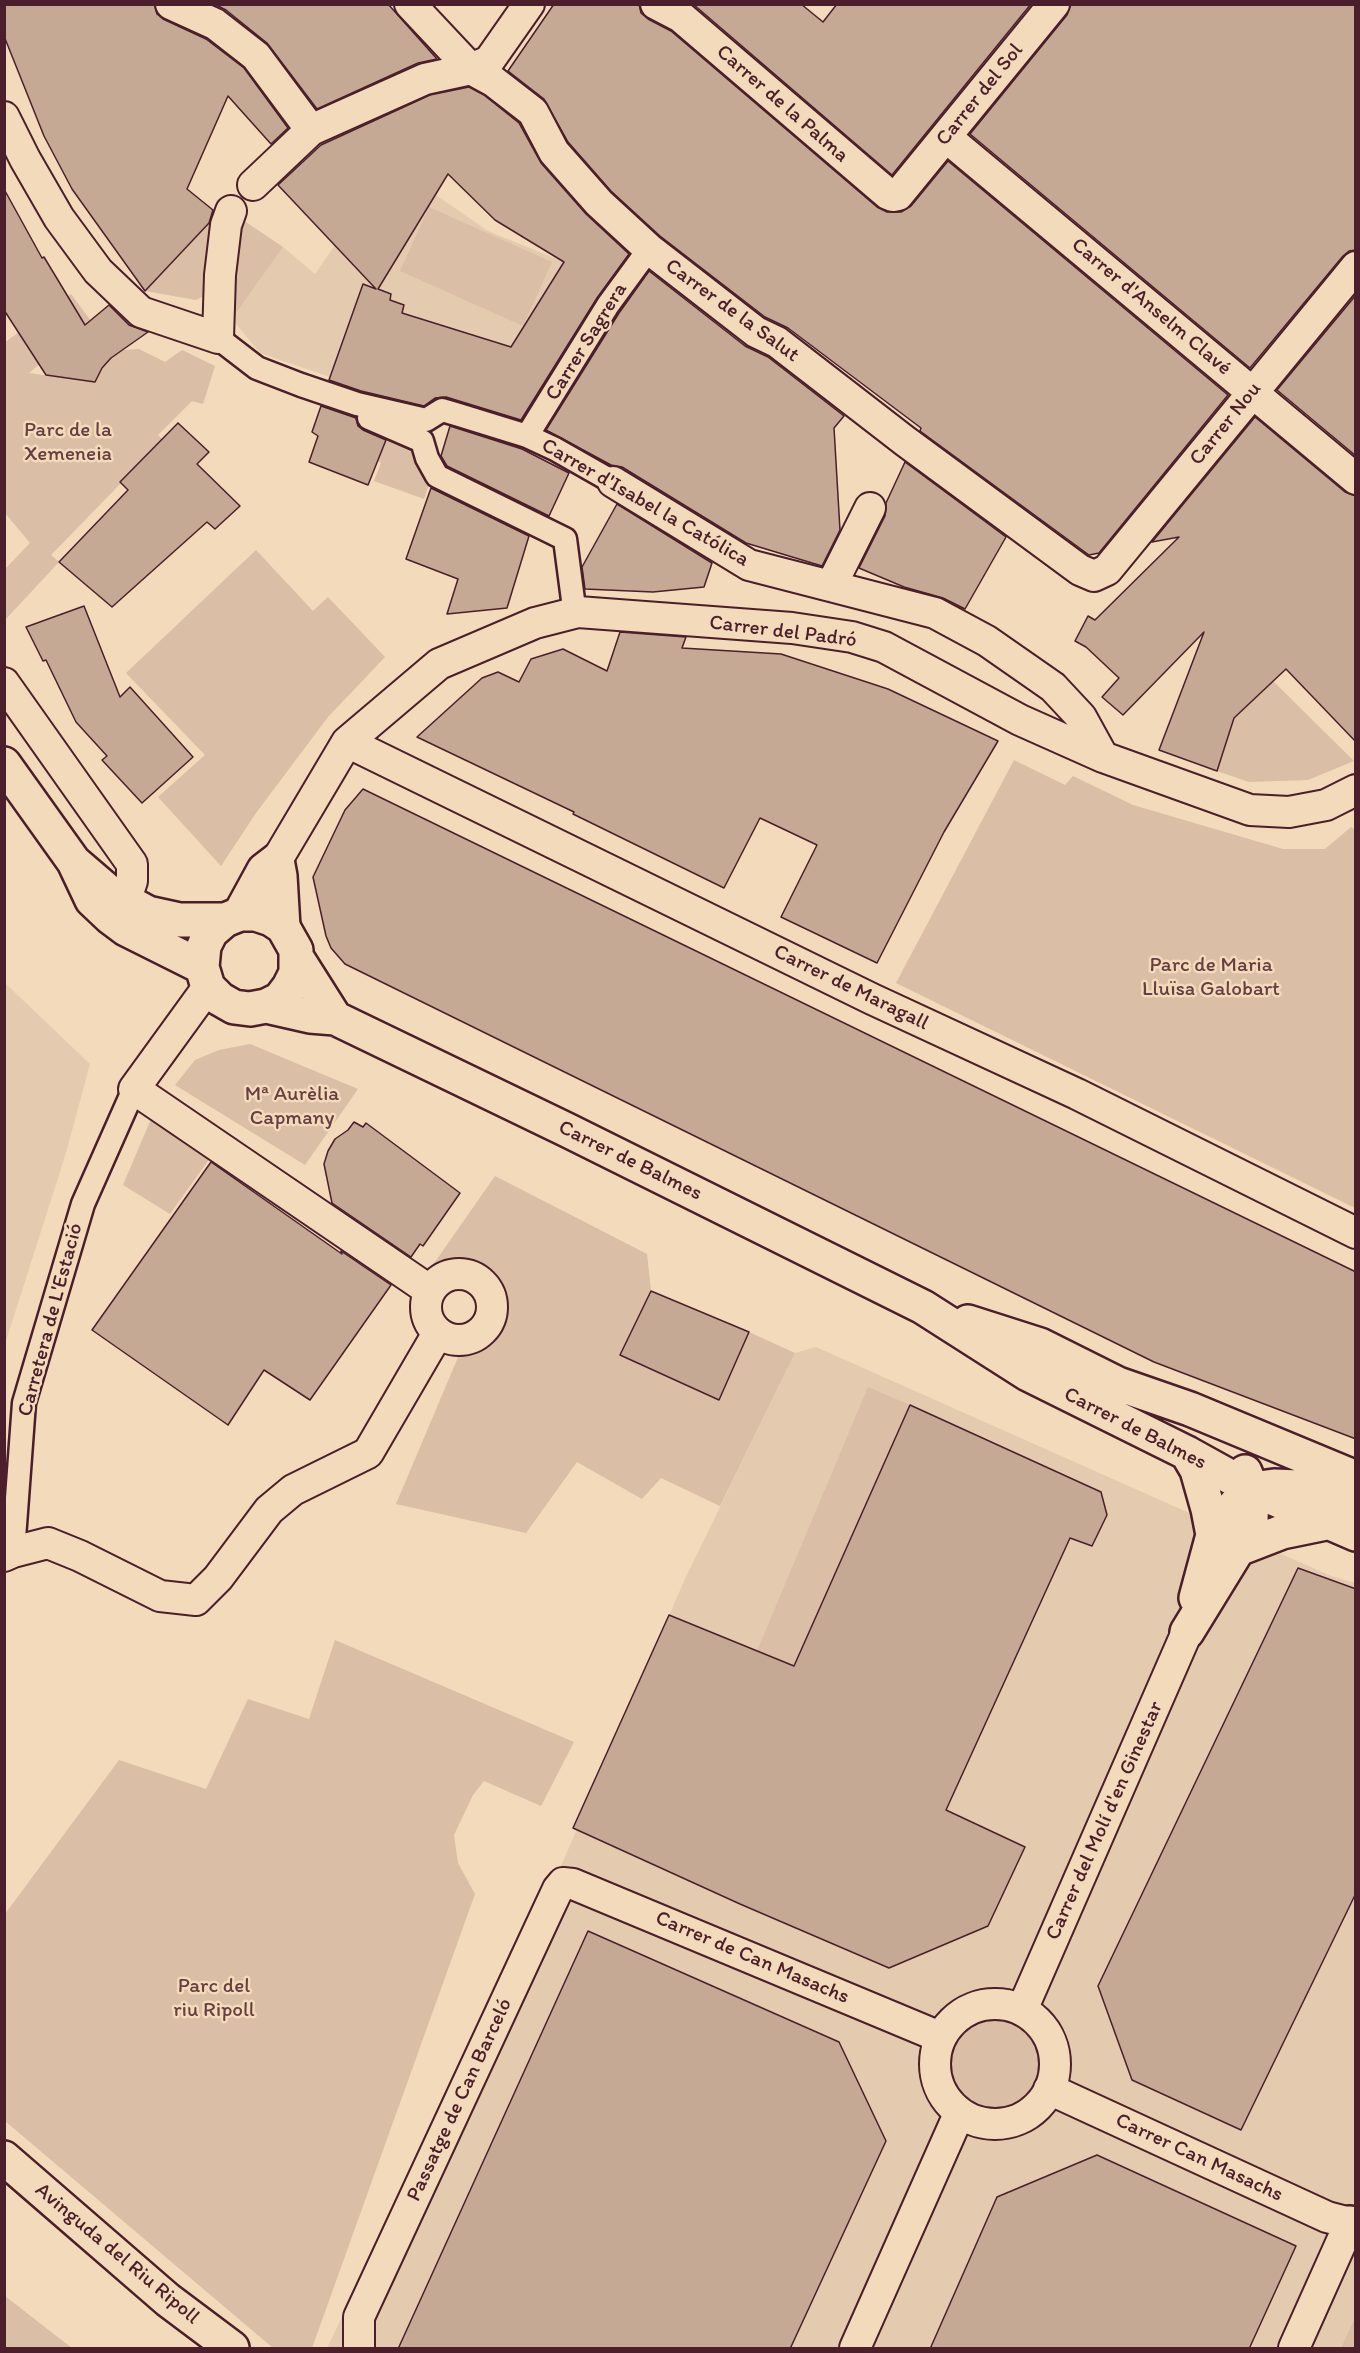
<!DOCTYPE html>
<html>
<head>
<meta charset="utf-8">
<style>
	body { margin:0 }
	#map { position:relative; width:1360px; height:2353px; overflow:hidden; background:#f2daba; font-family:Itim,sans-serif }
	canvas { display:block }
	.frame { position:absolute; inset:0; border:6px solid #4a1f2b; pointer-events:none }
</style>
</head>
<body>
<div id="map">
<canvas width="1360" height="2353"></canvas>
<div class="frame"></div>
</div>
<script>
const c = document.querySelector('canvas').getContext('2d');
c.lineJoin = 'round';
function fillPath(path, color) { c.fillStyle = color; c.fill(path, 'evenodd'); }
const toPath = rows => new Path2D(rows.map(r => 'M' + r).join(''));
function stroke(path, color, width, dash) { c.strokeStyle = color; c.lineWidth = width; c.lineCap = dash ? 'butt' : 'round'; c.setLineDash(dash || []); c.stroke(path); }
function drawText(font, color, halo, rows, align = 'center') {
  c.font = font + ' Itim,sans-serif'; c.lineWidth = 5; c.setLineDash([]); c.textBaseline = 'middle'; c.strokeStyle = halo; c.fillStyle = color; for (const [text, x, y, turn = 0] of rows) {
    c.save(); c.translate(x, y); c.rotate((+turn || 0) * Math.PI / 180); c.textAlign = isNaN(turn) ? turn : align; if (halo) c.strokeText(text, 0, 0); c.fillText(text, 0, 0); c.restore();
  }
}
fillPath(toPath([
	[436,195,488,231,564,262,606,291,525,420,518,422,420,391,416,405,330,377,260,353,232,319,283,247,315,274,349,225,421,219],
	[5,983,90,1064,66,1153,5,1344],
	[816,1347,1331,1576,1355,1583,1355,2348,327,2348,564,1859,684,1581,795,1353]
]), '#e4cbaf');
fillPath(toPath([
	[429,207,552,262,523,326,400,271],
	[213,218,206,295,196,300,145,291],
	[240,218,283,247,232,319],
	[71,294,91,321,29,373,95,382,102,368,111,358,124,350,139,349,165,362,182,350,215,366,203,404,192,401,158,435,163,440,51,555,59,562,5,620,5,569,30,543,5,513,4,343],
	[388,434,416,446,427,483,429,484,424,499,374,481,381,463,378,461],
	[256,550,313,611,328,597,385,657,328,717,256,813,221,866,158,797,205,755,126,673],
	[1273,681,1354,761,1308,780,1249,782,1217,771,1232,726,1220,721],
	[1014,760,1065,785,1073,776,1133,805,1283,849,1325,849,1351,827,1355,830,1355,1208,896,983],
	[250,1044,358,1089,305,1165,175,1085,195,1060,219,1050],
	[154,1112,213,1154,170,1214,123,1185],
	[495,1176,647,1254,651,1291,621,1355,718,1400,749,1332,795,1353,720,1506,661,1478,642,1499,577,1462,526,1533,396,1504,459,1355,485,1346,503,1324,501,1300,488,1274,468,1263,428,1272],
	[868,1387,910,1405,794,1666,757,1651],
	[335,1640,574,1742,541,1806,484,1781,473,1795,454,1835,458,1863,475,1894,312,2348,273,2348,5,2121,5,1914,119,1760,206,1789,248,1699,309,1719],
	'945 2067a47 47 0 1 1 94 0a47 47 0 1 1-94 0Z',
	[5,2296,55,2335,72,2348,5,2348],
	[1355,2318,1355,2348,1341,2348]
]), '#dabea5');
const building = toPath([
	[4,4,154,4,157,14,163,19,206,39,244,68,288,128,271,144,228,96,187,189,213,210,209,223,145,291,72,189,44,136,4,36,4,4],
	[214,4,388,4,437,59,418,63,317,109,267,43,226,10,214,4],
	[554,4,639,4,641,13,648,19,671,31,877,207,887,212,901,212,911,206,948,161,1228,395,1099,553,1089,555,920,431,921,428,788,328,765,317,660,236,611,191,568,142,544,99,508,71,554,4],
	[693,4,801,4,823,22,837,4,1031,4,892,175,693,4],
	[1071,4,1356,4,1356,250,1349,251,1343,256,1250,368,970,134,1067,15,1071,4],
	[469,87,484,95,519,123,541,163,586,214,629,254,597,298,521,420,446,397,435,398,424,406,361,391,329,380,363,284,376,289,278,185,321,145,430,95,469,87],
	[448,174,495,220,564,262,511,347,402,313,404,305,390,300,391,294,378,289,448,174],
	[4,189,42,258,44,257,85,325,109,305,129,325,148,332,111,358,102,368,95,382,46,375,4,310,4,189],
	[649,271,745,346,768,357,844,416,834,428,840,530,822,566,746,543,622,467,611,465,546,430,619,313,649,271],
	[1356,295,1356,456,1277,390,1356,295],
	[321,406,356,418,358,426,363,430,386,440,368,485,309,462,318,436,312,432,321,406],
	[1255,417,1345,492,1356,496,1356,742,1286,669,1234,718,1217,771,1159,750,1204,632,1123,715,1102,697,1119,678,1086,647,1075,641,1088,616,1095,620,1179,537,1152,542,1255,417],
	[178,423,209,452,197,464,240,506,215,529,207,522,112,607,59,562,128,490,120,482,178,423],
	[450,426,522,449,569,473,549,516,447,466,441,456,450,426],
	[905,462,1006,537,965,609,943,598,904,587,859,568,885,516,886,503,905,462],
	[431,488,529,536,507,608,447,614,458,579,406,559,431,488],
	[617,504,712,563,704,587,653,592,585,589,582,567,617,504],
	[84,606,120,697,130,687,193,757,142,803,102,760,107,756,76,722,46,660,43,661,26,627,84,606],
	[620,632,686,637,682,648,781,654,888,689,998,741,944,832,877,963,781,917,817,845,760,818,724,888,573,814,574,812,417,737,482,678,498,672,519,682,531,659,563,649,607,671,620,632],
	[363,789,1356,1272,1356,1439,1154,1362,345,964,331,948,326,936,313,877,345,810,363,789],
	[354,1122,363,1127,366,1123,460,1193,423,1246,420,1244,411,1257,332,1203,324,1164,328,1151,335,1139,348,1130,354,1122],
	[211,1162,342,1254,341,1251,391,1285,310,1400,264,1370,228,1425,92,1330,211,1162],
	[651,1291,749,1332,719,1400,620,1355,651,1291],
	[910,1405,1101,1492,1107,1515,1092,1546,1070,1538,946,1810,1025,1847,988,1926,889,1968,740,1904,573,1828,669,1615,794,1666,910,1405],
	[1298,1568,1356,1589,1356,1893,1241,2130,1132,2080,1098,1986,1298,1568],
	[588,1931,839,2042,886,2141,790,2349,398,2349,588,1931],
	[1097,2155,1296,2246,1249,2349,930,2349,997,2197,1097,2155]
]);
fillPath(building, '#c5a994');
stroke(building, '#4a1f2b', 1.5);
const pedestrian = toPath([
	[218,338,257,368,301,385,357,404,426,420,442,410,459,415,527,436,555,449,613,482],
	[369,418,422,441,427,458,437,476,565,539,573,600,578,612],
	[527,436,608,305,649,249],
	[13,1552,24,1403,83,1204,134,1089]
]);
const minor = toPath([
	[171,4,215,24,256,56,311,130],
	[410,4,471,69,493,81,533,112,554,152,599,203,649,249,756,332,777,342,905,441,1080,570,1094,576,1107,570,1356,267],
	[656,4,681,17,888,194,893,196,898,195,1054,4],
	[4,117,25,159,59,218,98,271,141,312,218,338,220,275,226,225,231,211],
	[946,137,1356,479],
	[253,185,311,130,425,79,471,69,489,61,529,4],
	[613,482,749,565,935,613,987,641,1053,687,1081,717,1103,757],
	[831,586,870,508],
	[4,683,132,864,132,881,125,902],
	[347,742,872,999,1077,1094,1356,1233],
	[277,860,347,742,439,664,535,623,578,612,792,628,852,637,884,647,1020,720,1103,757,1250,810,1289,812,1326,805,1356,790],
	[208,987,134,1089,429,1290],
	'426 1307a33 33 0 1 1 66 0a33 33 0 1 1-66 0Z',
	[4,1556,13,1552,48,1543,80,1556,160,1596,196,1600,218,1578,269,1510,293,1490,368,1453,438,1333],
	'935 2064a60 60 0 1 1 120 0a60 60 0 1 1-120 0Z',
	[1022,2010,1187,1632],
	[1049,2089,1327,2217,1350,2223,1294,2348],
	[359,2348,359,2317,550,1906,558,1889,563,1883,573,1884,940,2037],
	[855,2348,959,2114]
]);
const tertiary = toPath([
	[240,914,264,870,277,860,280,876,283,927],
	[4,2158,168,2300,232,2348]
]);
const secondary = toPath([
	[4,764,74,862,92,900,110,917,126,929,202,967],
	[74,862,109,892,148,913,180,920,225,920,240,914,256,914,271,919,283,927,296,950,296,973,289,987,280,999,266,1006,250,1009,234,1007,220,999,208,987,202,967,204,946,211,932,225,920],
	[297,958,335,1018],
	[266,1006,310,1016,335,1018,567,1130,923,1307,1028,1374,1187,1453,1252,1489,1356,1534],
	[968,1322,1040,1345,1118,1384,1190,1409,1356,1478],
	[1187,1453,1197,1470,1208,1509,1213,1535],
	[1238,1549,1282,1532,1326,1523],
	[1196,1598,1213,1535,1235,1505,1252,1489,1274,1486,1298,1487,1322,1491,1356,1503],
	[1187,1632,1238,1549,1251,1521,1252,1489,1245,1472],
	[1350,2223,1356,2228]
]);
stroke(pedestrian, '#4a1f2b', 27);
stroke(minor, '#4a1f2b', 34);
stroke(tertiary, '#4a1f2b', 38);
stroke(secondary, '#4a1f2b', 38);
stroke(pedestrian, '#f2daba', 22);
stroke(minor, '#f2daba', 30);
stroke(tertiary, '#f2daba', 33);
stroke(secondary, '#f2daba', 33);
drawText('21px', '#4a1f2b', '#f2daba', [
	["Carrer del Sol",980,95,-51],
	["Carrer de la Palma",782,104,41],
	["Carrer d'Anselm Clavé",1151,307,40],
	["Carrer de la Salut",732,311,36],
	["Carrer Sagrera",587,342,-58],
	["Carrer Nou",1226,424,-51],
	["Carrer d'Isabel la Católica",645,503,30],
	["Carrer del Padró",783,632,7],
	["Carrer de Maragall",851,988,26],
	["Carrer de Balmes",630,1161,26],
	["Carretera de L'Estació",51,1320,-75],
	["Carrer de Balmes",1135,1429,27],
	["Carrer del Molí d'en Ginestar",1105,1821,-66],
	["Carrer de Can Masachs",752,1958,23],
	["Passatge de Can Barceló",460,2100,-65],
	["Carrer Can Masachs",1199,2158,25],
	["Avinguda del Riu Ripoll",117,2254,40]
]);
drawText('21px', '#673f43', '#f2daba', [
	["Parc de la",68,431],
	["Xemeneia",68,455],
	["Parc de Maria",1211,966],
	["Lluïsa Galobart",1211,990],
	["Mª Aurèlia",292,1095],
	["Capmany",292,1119],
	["Parc del",214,1987],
	["riu Ripoll",214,2011]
]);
</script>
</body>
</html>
